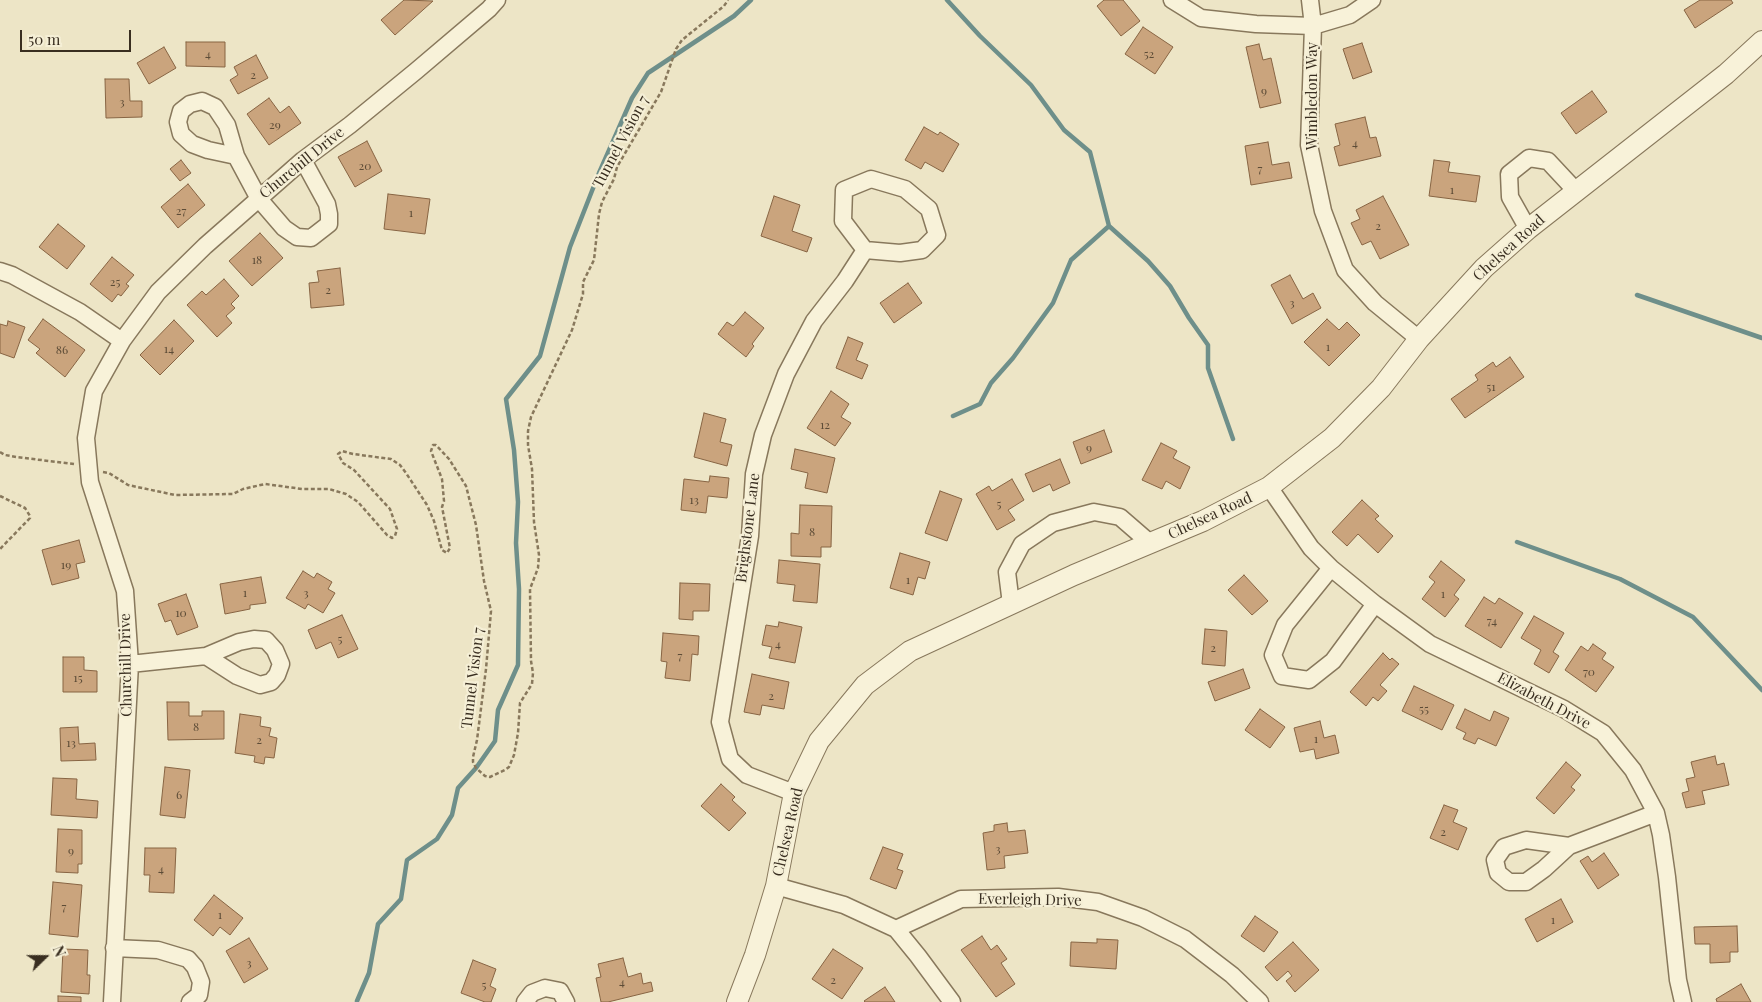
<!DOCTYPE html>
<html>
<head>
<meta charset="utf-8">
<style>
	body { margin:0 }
	#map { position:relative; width:1762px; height:1002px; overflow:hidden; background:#ede5c6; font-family:"Playfair Display",serif }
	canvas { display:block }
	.north { position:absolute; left:20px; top:932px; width:50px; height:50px; -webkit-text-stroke:4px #f5efd6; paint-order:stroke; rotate:68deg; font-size:14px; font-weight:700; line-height:20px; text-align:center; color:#392e20 }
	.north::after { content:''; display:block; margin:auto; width:18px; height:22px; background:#392e20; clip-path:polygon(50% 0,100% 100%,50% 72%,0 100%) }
	.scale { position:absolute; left:20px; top:30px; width:111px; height:22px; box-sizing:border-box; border:2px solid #392e20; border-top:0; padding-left:6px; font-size:15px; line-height:18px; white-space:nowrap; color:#392e20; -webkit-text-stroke:4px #f5efd6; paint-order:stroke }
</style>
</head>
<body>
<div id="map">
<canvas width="1762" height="1002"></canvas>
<div class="north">N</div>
<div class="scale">50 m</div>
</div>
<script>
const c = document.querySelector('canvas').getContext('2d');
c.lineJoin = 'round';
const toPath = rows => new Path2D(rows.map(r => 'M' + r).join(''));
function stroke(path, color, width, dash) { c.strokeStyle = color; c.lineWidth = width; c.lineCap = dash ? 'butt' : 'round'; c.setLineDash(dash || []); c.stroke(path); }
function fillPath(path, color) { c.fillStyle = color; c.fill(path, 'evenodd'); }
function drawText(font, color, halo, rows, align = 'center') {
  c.font = font + ' "Playfair Display",serif'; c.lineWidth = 4.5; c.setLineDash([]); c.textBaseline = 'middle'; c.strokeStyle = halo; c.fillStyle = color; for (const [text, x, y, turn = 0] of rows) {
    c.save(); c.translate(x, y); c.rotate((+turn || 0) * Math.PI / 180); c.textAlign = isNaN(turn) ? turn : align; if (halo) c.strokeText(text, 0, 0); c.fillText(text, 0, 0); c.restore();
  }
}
stroke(toPath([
	[947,0,980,36,1031,85,1064,130,1090,152,1109,226,1148,261,1170,286,1189,318,1208,345,1208,368,1233,439],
	[1637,295,1762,338],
	[953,416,980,404,991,383,1013,358,1053,303,1071,260,1109,226],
	[1517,542,1620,579,1693,617,1762,690],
	[357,1001,369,973,378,924,401,899,407,860,437,839,452,815,458,788,476,768,495,741,498,710,518,665,519,589,516,543,518,502,514,450,506,399,540,356,570,247,599,173,632,98,648,73,734,16,751,0]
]), '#6e8f8a', 4.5);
const building = toPath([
	[404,0,433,1,395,35,381,20,404,0],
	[1104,0,1123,0,1140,21,1121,36,1097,6,1104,0],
	[1700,0,1731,0,1733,3,1695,28,1684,10,1700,0],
	[1143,27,1173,47,1155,74,1125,54,1143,27],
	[186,42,225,42,225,67,186,66,186,42],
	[1362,43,1372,72,1353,79,1343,49,1362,43],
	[1259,44,1263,60,1271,58,1281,103,1260,108,1246,47,1259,44],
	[164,47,176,68,149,84,137,63,164,47],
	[256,55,268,78,238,94,230,80,238,75,234,67,256,55],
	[105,79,129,79,130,101,142,101,142,117,106,118,105,79],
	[1592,91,1607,112,1576,134,1561,113,1592,91],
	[269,98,280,113,289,106,301,123,269,145,247,114,269,98],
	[1365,117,1370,138,1376,137,1381,156,1339,166,1334,147,1340,145,1335,124,1365,117],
	[924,127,938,135,940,132,959,144,943,172,925,162,921,169,905,160,924,127],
	[367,141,382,171,355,187,338,157,367,141],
	[1268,142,1272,165,1289,162,1292,178,1251,185,1245,146,1268,142],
	[181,160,191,173,180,181,170,169,181,160],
	[1434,160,1450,162,1448,172,1480,176,1476,202,1429,196,1434,160],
	[188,184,205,205,178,228,161,207,188,184],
	[388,194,430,199,425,234,384,229,388,194],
	[774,196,800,205,792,231,812,238,807,252,761,236,774,196],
	[1383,196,1409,245,1380,259,1371,241,1362,245,1351,223,1360,219,1356,210,1383,196],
	[58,224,85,246,67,269,39,247,58,224],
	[260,233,283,258,252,286,229,261,260,233],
	[112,257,134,275,126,284,129,286,121,296,118,294,112,302,90,284,112,257],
	[340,268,344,305,311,308,309,283,319,282,317,271,340,268],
	[1290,275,1303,299,1313,293,1321,308,1292,324,1271,285,1290,275],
	[224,279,239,296,231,304,235,308,226,316,232,323,217,337,187,305,202,291,206,295,224,279],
	[908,283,922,303,894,323,880,303,908,283],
	[745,312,764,328,752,344,754,346,746,357,718,334,727,322,733,326,745,312],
	[43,319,85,350,65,377,36,353,40,349,28,340,43,319],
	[1327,319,1339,330,1347,322,1360,335,1329,366,1304,342,1327,319],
	[174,320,194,341,160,375,140,355,174,320],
	[8,321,25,327,14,358,0,353,0,324,7,326,8,321],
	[848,337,863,343,856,360,868,365,862,379,836,368,848,337],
	[1510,357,1524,377,1465,418,1451,399,1478,380,1475,375,1493,362,1496,367,1510,357],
	[831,391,849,404,841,417,851,423,835,446,807,428,831,391],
	[704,413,726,419,720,442,732,445,727,466,694,457,704,413],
	[1104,430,1112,452,1081,464,1073,442,1104,430],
	[1161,443,1177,451,1173,458,1190,467,1180,489,1166,481,1162,489,1142,480,1161,443],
	[795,449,835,458,827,493,805,488,808,473,791,469,795,449],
	[1060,459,1070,483,1053,491,1050,484,1033,492,1025,474,1060,459],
	[710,476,729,478,727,498,708,496,706,513,681,510,684,479,709,482,710,476],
	[1012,479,1024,500,1008,510,1015,520,997,530,976,494,989,486,992,491,1012,479],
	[940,491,962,499,947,541,925,533,940,491],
	[1362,500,1379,516,1375,519,1393,536,1378,553,1358,534,1347,546,1332,532,1362,500],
	[800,505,832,506,831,547,821,547,821,557,791,556,791,533,799,534,800,505],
	[79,540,85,562,76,564,79,578,52,585,42,550,79,540],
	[900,553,930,562,925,579,918,577,913,595,890,588,900,553],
	[779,560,820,564,817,603,793,601,795,585,777,583,779,560],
	[1441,561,1465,580,1454,595,1459,599,1445,617,1422,599,1435,582,1429,577,1441,561],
	[303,571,314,578,317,573,332,582,328,589,335,593,323,613,308,604,305,609,286,598,303,571],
	[1244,575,1268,601,1252,615,1228,590,1244,575],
	[261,577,266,603,250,605,250,609,225,614,220,584,261,577],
	[680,583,710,584,709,611,693,611,693,620,679,619,680,583],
	[186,594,198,627,177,635,171,620,165,622,158,604,186,594],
	[1484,597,1495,604,1499,598,1523,613,1501,648,1465,626,1484,597],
	[342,615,358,649,338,658,331,642,316,649,308,630,342,615],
	[1534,616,1564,633,1553,652,1559,656,1549,673,1534,664,1541,650,1521,638,1534,616],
	[779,622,802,627,795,663,769,658,772,647,762,645,766,625,778,627,779,622],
	[1205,629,1227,631,1225,666,1202,664,1205,629],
	[663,633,699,636,698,655,692,654,690,681,665,678,667,662,661,661,663,633],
	[1593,644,1606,653,1602,659,1614,667,1596,692,1565,670,1581,646,1588,651,1593,644],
	[1383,653,1390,660,1392,658,1399,664,1380,685,1387,691,1378,701,1373,697,1366,706,1350,692,1383,653],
	[63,657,84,657,84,670,97,671,97,692,63,692,63,657],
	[1243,669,1250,688,1215,701,1208,682,1243,669],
	[752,674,789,682,784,709,762,705,760,715,744,712,752,674],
	[1414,686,1454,705,1442,730,1402,711,1414,686],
	[167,702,189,702,189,716,202,716,202,711,224,711,224,739,168,740,167,702],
	[1260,709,1285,727,1270,748,1245,730,1260,709],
	[1465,709,1490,721,1494,711,1509,718,1496,746,1478,738,1475,744,1463,739,1466,733,1456,728,1465,709],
	[240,714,261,717,260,726,271,728,269,736,277,738,274,758,265,757,264,764,254,762,255,756,235,753,240,714],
	[1320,721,1324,738,1335,735,1339,753,1316,759,1314,749,1300,752,1294,728,1320,721],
	[78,727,79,744,95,743,96,760,61,761,60,728,78,727],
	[1715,756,1717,765,1724,763,1729,785,1702,791,1705,804,1686,808,1682,793,1689,791,1686,779,1695,777,1691,762,1715,756],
	[1566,762,1581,775,1571,787,1575,790,1554,814,1536,798,1566,762],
	[165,767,190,770,185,818,160,815,165,767],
	[53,778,77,779,76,799,98,801,97,818,51,815,53,778],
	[721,784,735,797,732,800,746,813,729,831,701,806,721,784],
	[1444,805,1458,810,1453,822,1467,828,1458,850,1430,838,1444,805],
	[1007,823,1008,832,1025,830,1028,853,1004,856,1005,868,987,870,983,833,994,831,994,825,1007,823],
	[58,829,82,830,82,864,78,864,78,873,56,872,58,829],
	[883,847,903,854,897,869,903,871,896,889,870,879,883,847],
	[145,848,176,848,174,893,149,892,150,875,144,875,145,848],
	[1604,853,1619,875,1598,889,1580,861,1588,856,1592,862,1604,853],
	[53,882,82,885,78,937,49,934,53,882],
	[214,895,243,918,230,935,220,927,213,936,194,920,214,895],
	[1561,899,1573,922,1537,942,1525,919,1561,899],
	[1255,916,1278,932,1264,952,1241,936,1255,916],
	[1737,926,1738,952,1730,952,1730,962,1710,963,1710,944,1695,944,1694,927,1737,926],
	[982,936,991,950,997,945,1007,959,1001,963,1015,984,996,997,961,950,982,936],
	[249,938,268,969,244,983,226,951,249,938],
	[1097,939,1118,940,1116,969,1070,966,1071,942,1097,943,1097,939],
	[1293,942,1319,970,1295,992,1286,981,1292,976,1288,971,1277,981,1265,967,1293,942],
	[63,949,88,950,87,975,90,975,89,994,61,992,63,949],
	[833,949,863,968,842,999,812,979,833,949],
	[623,958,628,977,641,973,643,984,651,982,653,991,608,1002,601,1002,596,978,601,977,598,964,623,958],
	[473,960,496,969,490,986,496,989,491,1002,485,1002,461,993,473,960],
	[1741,984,1751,1002,1717,1002,1716,999,1741,984],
	[885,987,895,1002,865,1002,864,1001,885,987],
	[58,996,81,997,81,1002,58,1002,58,996]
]);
fillPath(building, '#caa47d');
stroke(building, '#876443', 1);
const minor = toPath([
	[1172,0,1201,18,1256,24,1313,26,1310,0],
	[1372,0,1350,15,1313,26,1309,145,1323,211,1345,270,1375,303,1419,339],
	[236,156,208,150,192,144,181,134,178,122,181,111,190,104,202,101,215,107,227,125,236,156,259,199,284,228,297,237,311,238,329,224,329,214,327,204,303,160],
	[1528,229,1510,197,1509,174,1529,158,1548,161,1576,191],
	[0,271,12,275,80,312,122,341],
	[1269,487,1311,548,1331,568,1375,604,1430,644,1564,709,1603,733,1633,770,1656,813,1661,835,1667,877,1678,980,1683,1002],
	[1331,568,1285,625,1273,655,1282,676,1309,680,1333,661,1375,604],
	[1011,604,1007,572,1022,544,1053,523,1094,512,1120,517,1150,543],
	[130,664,206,656,237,676,260,685,271,682,277,675,281,664,275,650,266,640,254,639,239,642,206,656],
	[794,793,747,775,730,759,720,722,750,536,754,474,763,435,786,374,814,321,845,281,865,250,900,253,922,250,937,235,929,209,905,189,871,179,844,190,843,221,865,250],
	[1569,846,1544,869,1526,882,1509,882,1498,873,1495,860,1504,847,1526,840,1569,846,1656,813],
	[776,886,844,905,896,929,918,956,952,1002],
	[896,929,961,899,1058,897,1098,902,1143,918,1185,939,1232,975,1260,1002],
	[114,948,158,950,188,959,195,967,201,982,199,995,190,1002],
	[112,1002,130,664,125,591,90,482,86,438,94,391,122,341,158,292,205,246,303,160,350,125,416,71,489,9,497,0],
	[525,1002,532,993,545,988,560,991,566,1002]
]);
const tertiary = toPath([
	[737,1002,755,955,776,886,794,793,819,741,865,685,910,651,1074,575,1203,521,1269,487,1332,438,1381,388,1419,339,1484,268,1528,229,1726,74,1762,41]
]);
stroke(minor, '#88785c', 19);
stroke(tertiary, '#88785c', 22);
stroke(toPath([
	[0,452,5,455,16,457,74,464],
	[103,472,109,473,128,485,175,495,233,494,243,489,265,484,302,489,329,489,346,494,358,502,387,535,392,538,395,536,397,529,390,509,354,470,343,463,338,454,342,451,353,454,391,459,400,465,406,473,427,505,434,521,442,550,447,553,450,548,442,507,444,501,442,479,431,451,433,445,436,445,449,459,466,486,476,525,484,581,491,611,486,669,477,740,473,757,473,762,476,768,485,776,490,777,505,770,509,767,514,755,518,733,520,703,532,684,533,673,531,661,530,589,538,568,539,555,534,522,532,469,528,445,528,431,531,417,572,330,583,294,583,282,594,260,599,214,602,202,614,179,617,167,661,92,676,49,682,40,724,6,728,0],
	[0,496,25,508,30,516,30,518,0,549]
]), '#88785c', 2.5, [4, 2.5]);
stroke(minor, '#f8f2d9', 16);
stroke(tertiary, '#f8f2d9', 20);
drawText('12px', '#5d4c37', null, [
	["4",208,54],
	["52",1149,54],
	["2",253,75],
	["9",1264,91],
	["3",122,102],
	["29",275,125],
	["4",1355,143],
	["20",365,166],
	["7",1260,169],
	["1",1452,190],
	["27",181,211],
	["1",411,213],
	["2",1378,226],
	["18",257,260],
	["25",115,282],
	["2",328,290],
	["3",1292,303],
	["1",1328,347],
	["14",169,349],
	["86",62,350],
	["51",1491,387],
	["12",825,425],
	["9",1089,448],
	["13",694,500],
	["5",999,504],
	["8",812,532],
	["19",66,565],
	["1",908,580],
	["1",245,593],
	["3",306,593],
	["1",1443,594],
	["10",181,613],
	["74",1492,621],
	["5",340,639],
	["4",778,644],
	["2",1213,648],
	["7",680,656],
	["70",1589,672],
	["15",78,678],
	["2",771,696],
	["55",1424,709],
	["8",196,727],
	["1",1316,739],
	["2",259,740],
	["13",71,743],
	["6",179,795],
	["2",1443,832],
	["3",998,849],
	["9",71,851],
	["4",161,869],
	["7",64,907],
	["1",220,915],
	["1",1553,920],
	["3",249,963],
	["2",833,980],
	["4",622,982],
	["5",484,985]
]);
drawText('15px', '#392e20', '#f5efd6', [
	["Wimbledon Way",1312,96,-90],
	["Tunnel Vision 7",621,142,-62],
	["Churchill Drive",302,163,-39],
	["Chelsea Road",1509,248,-42],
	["Chelsea Road",1210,516,-25],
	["Brighstone Lane",748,528,-83],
	["Churchill Drive",126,665,-91],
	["Tunnel Vision 7",473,678,-83],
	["Elizabeth Drive",1544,701,28],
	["Chelsea Road",788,832,-77],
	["Everleigh Drive",1030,900,1]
]);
</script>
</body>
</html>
